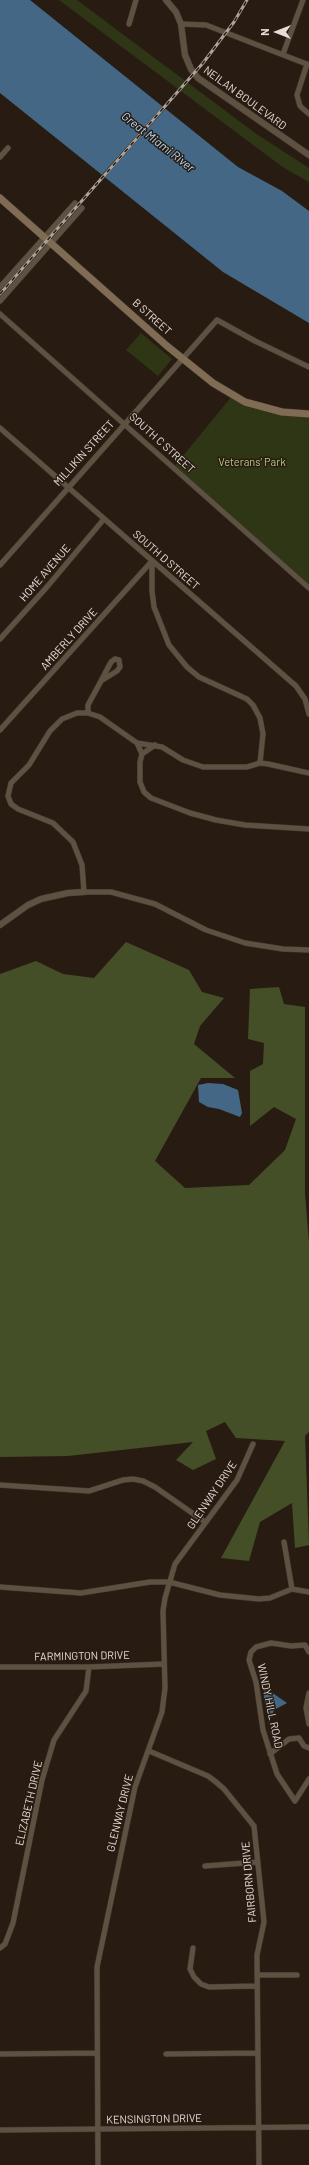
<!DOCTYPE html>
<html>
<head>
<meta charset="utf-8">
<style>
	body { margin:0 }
	#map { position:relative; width:309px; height:2165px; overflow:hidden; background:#281c12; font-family:Barlow,sans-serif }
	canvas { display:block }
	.north { position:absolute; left:257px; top:12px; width:40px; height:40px; -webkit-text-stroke:3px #281c12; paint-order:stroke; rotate:270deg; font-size:11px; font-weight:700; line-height:16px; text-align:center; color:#e5ddd6 }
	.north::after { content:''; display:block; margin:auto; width:14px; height:18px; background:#e5ddd6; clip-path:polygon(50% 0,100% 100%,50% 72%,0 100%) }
</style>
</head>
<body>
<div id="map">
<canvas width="309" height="2165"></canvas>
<div class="north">N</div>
</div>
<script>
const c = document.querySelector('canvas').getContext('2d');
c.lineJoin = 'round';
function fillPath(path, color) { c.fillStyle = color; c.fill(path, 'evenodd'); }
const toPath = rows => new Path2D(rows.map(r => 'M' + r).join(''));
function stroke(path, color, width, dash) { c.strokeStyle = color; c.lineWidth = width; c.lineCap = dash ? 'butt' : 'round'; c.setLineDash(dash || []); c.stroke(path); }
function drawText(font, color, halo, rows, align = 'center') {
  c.font = font + ' Barlow,sans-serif'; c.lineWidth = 3; c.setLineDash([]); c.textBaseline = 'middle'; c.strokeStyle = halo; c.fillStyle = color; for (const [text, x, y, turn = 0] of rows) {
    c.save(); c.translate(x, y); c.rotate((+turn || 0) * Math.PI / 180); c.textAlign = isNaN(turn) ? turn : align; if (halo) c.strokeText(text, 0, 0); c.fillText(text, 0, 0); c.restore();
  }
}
fillPath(toPath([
	[59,0,77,0,255,133,309,168,309,182,284,168],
	[141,333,172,359,158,376,126,350],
	[232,396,245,402,309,414,309,588,174,467]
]), '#2e3616');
fillPath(toPath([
	[126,942,189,970,202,992,224,998,200,1026,194,1044,235,1078,201,1078,155,1161,185,1188,249,1185,285,1150,296,1119,274,1107,250,1126,250,1071,263,1064,264,1043,248,1039,250,989,279,987,284,1004,305,1007,305,1194,309,1243,309,1432,305,1436,309,1545,295,1548,292,1503,260,1522,249,1561,221,1558,285,1441,236,1438,225,1422,206,1431,216,1459,193,1470,176,1460,193,1442,68,1456,0,1457,0,974,36,961,63,974,94,978]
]), '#454f27');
fillPath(toPath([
	[0,0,30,0,238,167,282,191,309,211,309,323,223,272,0,93],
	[208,1083,223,1084,238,1090,242,1113,240,1117,219,1109,208,1107,199,1102,198,1085],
	[264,1687,287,1703,274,1710,269,1723,264,1698]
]), '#436784');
fillPath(toPath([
	[164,105,167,107,103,179,100,177]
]), '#281c12');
const minor = toPath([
	[129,24,136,0],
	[181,24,206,25,309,65],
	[283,54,303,0],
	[307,64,297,95,300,106,309,114],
	[0,157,8,148],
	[0,287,75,203],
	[0,301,82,208],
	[0,314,309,588],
	[0,428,296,686,305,699,309,714],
	[152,561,152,591,154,607,169,645,187,667,199,677,247,699,253,705,260,718,263,734,260,763],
	[0,565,217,320,255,341,309,367],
	[0,639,46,588,104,519],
	[88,713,88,705,101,681,117,671,120,667,119,660,115,659,111,662,101,681],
	[0,730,152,561],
	[137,743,142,754],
	[155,745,142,754,140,762,140,782,144,792,151,798,190,813,216,820,245,825,309,829],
	[309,773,268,764,260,763,247,767,203,767,183,760,162,747,137,743,100,717,88,713,77,713,62,719,50,731,29,765,11,783,8,796,11,804,18,809,53,823,73,842,82,865,84,892,111,892,155,904,206,930,245,943,283,949,309,950],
	[0,1485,89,1491,123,1480,133,1479,143,1481,155,1487,205,1522],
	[284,1542,292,1589],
	[0,1587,81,1593,150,1582,169,1582,220,1595,259,1599,270,1598,292,1589,309,1592],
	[309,1652,305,1645,291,1646,271,1643,256,1647,251,1652,249,1660,256,1682,263,1730,277,1774,295,1801,309,1779],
	[0,1667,89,1667,164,1664],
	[309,1693,306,1708,309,1724],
	[149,1751,208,1776,216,1782,224,1789,254,1826,264,1922,257,1955,259,2165],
	[270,1754,289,1739,299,1738,304,1746,309,1748],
	[205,1866,258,1862],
	[0,1948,5,1944,13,1923,42,1780,54,1740,86,1691,89,1667],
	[193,1948,190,1969,194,1977,201,1984,209,1987,256,1986],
	[257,1975,297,1975],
	[0,2054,97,2053],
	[166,2054,258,2053],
	[0,2130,309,2127],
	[98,2165,97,1967,135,1787,162,1712,165,1688,163,1611,165,1598,175,1564,237,1480,253,1444]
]);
const tertiary = toPath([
	[166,0,176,12,181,24,185,55,191,69,198,78,309,155],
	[0,925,28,905,41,899,68,893,84,892]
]);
const secondary = toPath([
	[0,198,167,346,213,383,245,402,282,412,309,414]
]);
stroke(minor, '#42372d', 6);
stroke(tertiary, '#42372d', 7);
stroke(secondary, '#42372d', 8);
stroke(minor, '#5d5142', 5);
stroke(tertiary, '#5d5142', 6);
stroke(secondary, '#806c55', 7);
const rail = toPath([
	[0,294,203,63,234,22,247,0]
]);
stroke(rail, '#aca39b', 3);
stroke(rail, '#281c12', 1.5, [4.5]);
drawText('11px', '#e5ddd6', '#281c12', [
	["NEILAN BOULEVARD",245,98,36],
	["B STREET",152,317,42],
	["SOUTH C STREET",162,443,42],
	["MILLIKIN STREET",84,453,-48],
	["SOUTH D STREET",166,560,41],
	["HOME AVENUE",45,573,-49],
	["AMBERLY DRIVE",69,639,-48],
	["GLENWAY DRIVE",212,1495,-56],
	["FARMINGTON DRIVE",82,1656,-1],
	["WINDY HILL ROAD",270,1706,78],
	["ELIZABETH DRIVE",29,1803,-77],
	["GLENWAY DRIVE",120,1813,-76],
	["FAIRBORN DRIVE",249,1882,-95],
	["KENSINGTON DRIVE",154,2119,-1]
]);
drawText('11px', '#b5c884', '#281c12', [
	["Veterans’ Park",252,462]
]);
drawText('italic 12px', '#b6d9f7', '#281c12', [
	["Great Miami River",158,142,38]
]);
</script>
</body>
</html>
